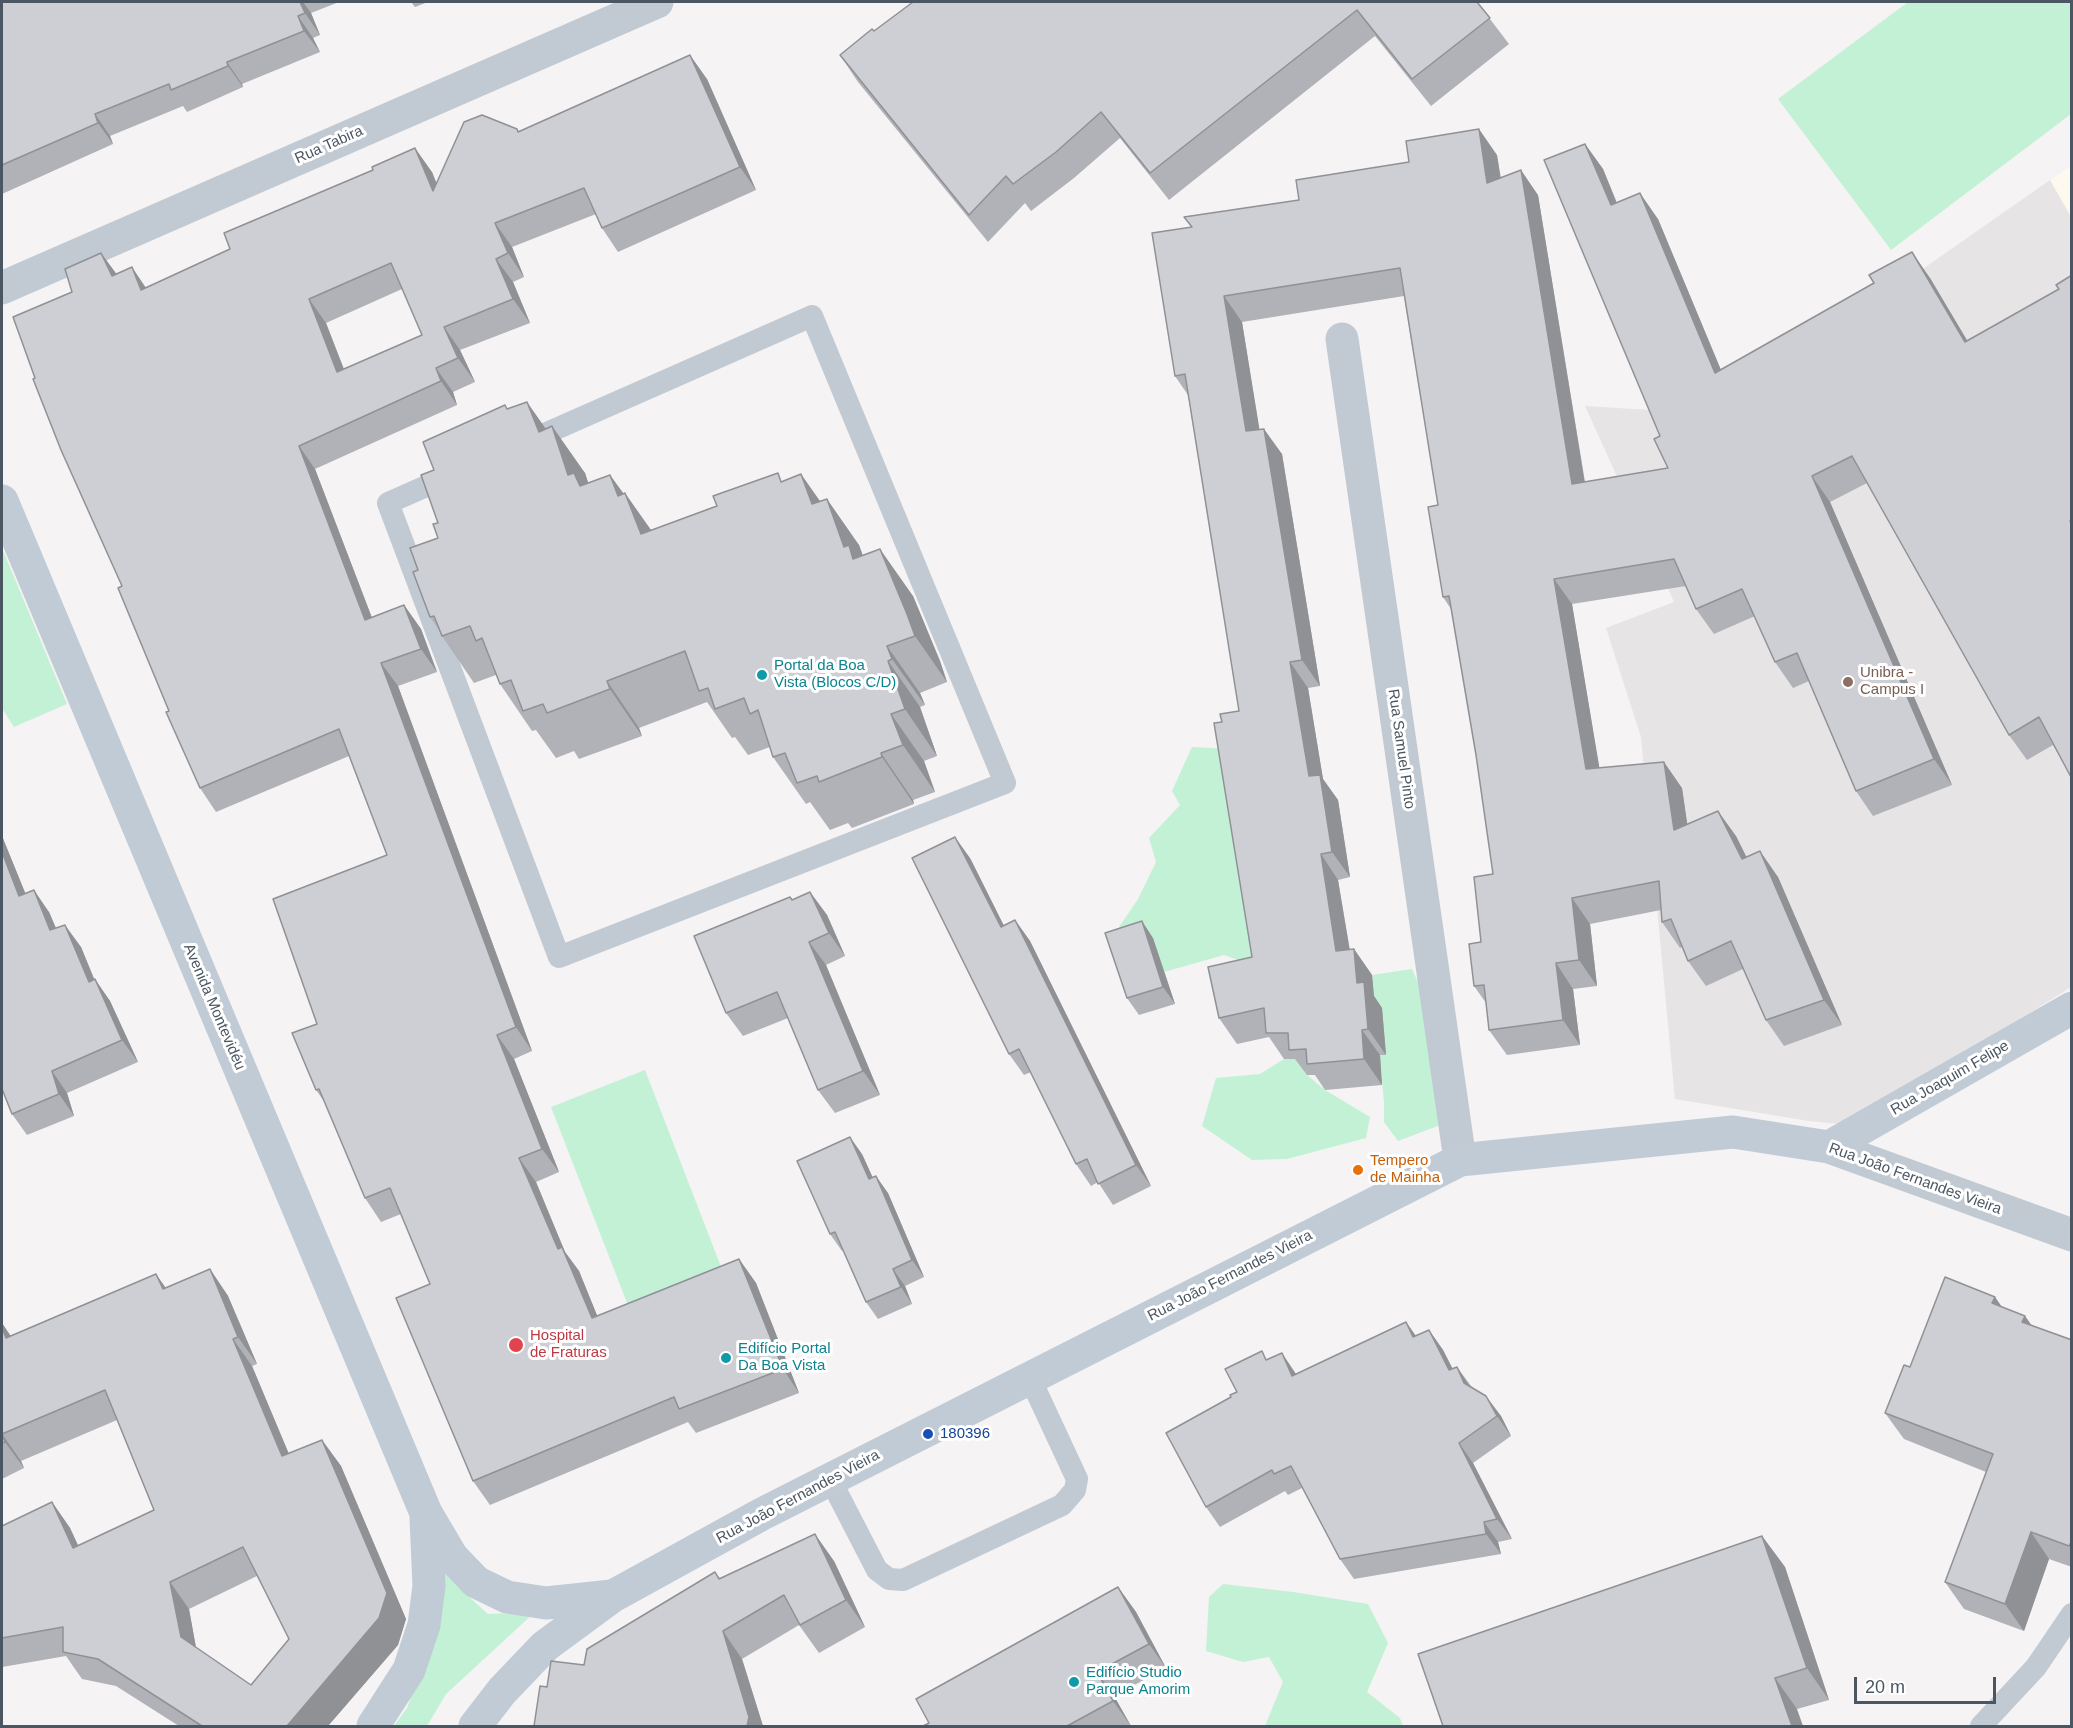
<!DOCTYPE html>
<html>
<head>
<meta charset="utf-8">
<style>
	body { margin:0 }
	#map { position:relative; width:2073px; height:1728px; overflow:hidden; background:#f5f3f3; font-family:Helvetica,sans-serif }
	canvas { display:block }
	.frame { position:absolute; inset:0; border:3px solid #4a5661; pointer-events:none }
	.scale { position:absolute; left:1854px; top:1677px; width:142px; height:27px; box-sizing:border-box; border:3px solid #4a5661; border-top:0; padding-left:8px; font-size:18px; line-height:21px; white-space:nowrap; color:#4a5661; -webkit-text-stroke:4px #fff; paint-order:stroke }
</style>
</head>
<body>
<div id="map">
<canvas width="2073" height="1728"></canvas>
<div class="frame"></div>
<div class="scale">20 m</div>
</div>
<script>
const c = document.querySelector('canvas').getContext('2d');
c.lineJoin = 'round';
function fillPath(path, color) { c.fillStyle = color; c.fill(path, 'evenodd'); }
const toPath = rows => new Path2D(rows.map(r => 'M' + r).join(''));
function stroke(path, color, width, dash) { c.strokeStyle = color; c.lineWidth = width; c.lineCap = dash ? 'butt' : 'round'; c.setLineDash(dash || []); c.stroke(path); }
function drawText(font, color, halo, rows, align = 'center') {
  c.font = font + ' Helvetica,sans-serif'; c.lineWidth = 6; c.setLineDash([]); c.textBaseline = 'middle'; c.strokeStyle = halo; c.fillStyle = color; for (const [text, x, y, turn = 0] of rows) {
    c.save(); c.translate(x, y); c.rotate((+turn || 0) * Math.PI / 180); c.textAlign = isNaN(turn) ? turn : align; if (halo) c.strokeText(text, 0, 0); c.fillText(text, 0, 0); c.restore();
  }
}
fillPath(toPath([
	[2071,166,2071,217,2050,180]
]), '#fdf9ef');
fillPath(toPath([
	[2050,180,2071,217,2071,987,1866,1116,1839,1124,1809,1121,1675,1099,1641,737,1606,628,1674,602,1585,406,1682,412,1917,273]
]), '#e6e4e5');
fillPath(toPath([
	[1908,2,2071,2,2071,114,1891,250,1778,99],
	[2,548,67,704,14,727,2,708],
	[1192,747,1232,749,1261,968,1224,955,1164,972,1153,938,1117,950,1119,927,1138,899,1156,862,1149,838,1180,805,1172,791],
	[1412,969,1420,987,1443,1124,1398,1141,1384,1122,1384,1102,1372,975],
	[1306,1058,1307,1075,1325,1090,1370,1117,1366,1138,1287,1159,1252,1160,1202,1126,1216,1078,1260,1074,1284,1059],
	[645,1070,723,1272,629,1308,551,1107],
	[439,1554,456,1585,488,1614,535,1612,446,1694,427,1726,394,1726,407,1708,438,1625],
	[1223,1584,1293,1592,1368,1604,1388,1643,1367,1692,1400,1718,1403,1726,1265,1726,1283,1682,1269,1657,1243,1662,1206,1651,1209,1597]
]), '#c3f1d5');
stroke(toPath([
	[812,316,1005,783,559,957,388,503,812,316],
	[830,1479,877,1570,889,1579,903,1580,1062,1505,1075,1490,1077,1479,1030,1378],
	[1981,1726,2036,1667,2072,1614]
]), '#c1cad2', 22);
stroke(toPath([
	[2,288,657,2],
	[1342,339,1460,1160]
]), '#c1cad2', 33);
stroke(toPath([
	[1829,1147,2072,1235]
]), '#c1cad2', 33);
stroke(toPath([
	[2,501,426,1513,452,1557,476,1582,507,1597,546,1603,612,1596],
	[373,1726,409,1670,424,1625,429,1586,426,1518],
	[475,1726,502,1691,545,1646,613,1596,762,1514,1460,1160,1733,1132,1829,1147,2072,1008]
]), '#c1cbd6', 33);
fillPath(toPath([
	[2,2,339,2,311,13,320,35,313,38,320,52,242,84,243,87,187,112,183,106,110,136,113,144,2,194],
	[411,2,428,2,415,7],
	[1477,2,1509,44,1431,106,1375,36,1169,200,1120,138,1074,178,1031,211,1025,203,988,242,858,82,840,55,874,31],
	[707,79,756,190,618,252,602,228,596,214,512,247,524,277,513,282,530,323,460,350,475,382,453,392,457,405,315,469,372,618,404,605,421,629,437,672,398,686,532,1051,514,1059,559,1172,536,1182,565,1252,579,1271,597,1316,739,1259,756,1283,799,1393,696,1433,688,1422,490,1505,473,1481,430,1284,401,1214,381,1222,365,1198,326,1104,316,1090,317,1024,387,855,349,756,216,812,200,788,169,711,122,586,35,378,101,253,116,274,146,287,432,172,436,183,518,131],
	[402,289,422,335,344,369,326,323],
	[1585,144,1603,169,1617,203,1658,219,1721,370,1930,278,1967,341,2059,289,2072,275,2072,779,2053,745,2027,760,2009,735,1867,483,1830,502,1952,785,1873,816,1856,791,1809,681,1793,688,1775,662,1755,616,1714,634,1696,609,1686,586,1572,604,1599,768,1682,788,1687,824,1736,836,1746,857,1778,877,1842,1025,1784,1046,1766,1020,1743,969,1706,986,1688,961,1682,947,1680,948,1662,922,1661,910,1590,924,1597,986,1573,989,1580,1045,1507,1055,1489,1030,1486,1003,1474,986,1493,874,1476,755,1451,609,1443,597,1438,505,1404,296,1242,322,1259,429,1282,454,1320,686,1308,688,1323,779,1338,800,1350,877,1338,880,1350,950,1354,949,1372,975,1374,996,1382,1008,1386,1055,1380,1055,1382,1085,1325,1090,1315,1075,1307,1075,1295,1059,1284,1059,1269,1037,1237,1044,1219,1018,1252,957,1222,722,1239,711,1188,395,1175,376,1192,227,1184,217,1299,200,1409,162,1497,155,1501,178,1538,195,1585,482,1668,468],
	[508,409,546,429,585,473,588,483,610,475,651,530,783,481,820,501,859,545,863,556,913,596,940,661,947,682,920,693,925,705,920,707,937,756,924,761,935,792,913,800,914,804,852,828,848,823,830,830,810,802,806,804,773,757,770,747,748,755,735,737,732,738,707,702,639,728,642,736,579,759,574,751,556,758,536,730,532,731,500,684,496,675,474,683,442,636,439,630,430,617,418,570,438,538,438,523,434,470],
	[2,836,25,893,49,912,56,928,81,947,94,979,110,1001,138,1062,67,1093,74,1116,27,1135,12,1114,2,1089],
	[970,858,1004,926,1015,920,1030,941,1151,1186,1113,1205,1098,1182,1091,1186,1076,1164,1031,1072,1024,1075,1009,1054],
	[810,892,827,915,845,956,826,965,880,1095,835,1113,818,1090,788,1018,743,1036,726,1013,790,897,793,900],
	[1153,938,1175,1004,1139,1015,1127,998],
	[862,1154,873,1178,888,1193,924,1277,905,1286,912,1304,878,1319,866,1302,843,1250,842,1251,830,1234],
	[210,1269,228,1296,257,1364,252,1366,289,1454,322,1440,341,1466,406,1619,398,1645,328,1726,179,1726,116,1686,82,1679,66,1656,2,1667,2,1526,52,1502,70,1528,78,1546,154,1510,117,1420,21,1461,24,1468,2,1479,2,1323,11,1336,166,1288],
	[257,1576,289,1639,251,1685,196,1648,189,1609],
	[1995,1297,2002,1307,2025,1316,2031,1325,2072,1340,2072,1567,2049,1559,2024,1631,1964,1609,1945,1582,1986,1472,1904,1439,1885,1413,1910,1367],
	[1406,1322,1416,1336,1429,1330,1443,1350,1453,1369,1457,1367,1471,1386,1501,1416,1511,1436,1473,1463,1512,1539,1498,1542,1501,1554,1354,1579,1340,1559,1302,1488,1288,1495,1285,1491,1220,1527,1206,1507,1231,1397,1268,1360,1296,1374],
	[1762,1536,1785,1567,1829,1700,1797,1709,1443,1726],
	[834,1561,865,1627,819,1653,799,1625,742,1659,763,1726,534,1726,547,1687,584,1665,715,1572,720,1578],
	[1118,1587,1136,1612,1166,1668,1114,1696,1131,1726,923,1726,929,1723]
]), '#b0b2b7');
fillPath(toPath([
	[300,2,303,2,311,13,320,35,305,13],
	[298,16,313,38,320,52,304,31],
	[690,55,707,79,756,190,740,167],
	[227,62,242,84,243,87,228,66],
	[95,114,110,136,113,144,98,123],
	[1479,129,1497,155,1505,209,1487,183],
	[1585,144,1603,169,1628,231,1611,205],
	[415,148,432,172,449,214,433,191],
	[1521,170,1538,195,1589,509,1572,484],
	[1640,193,1658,219,1733,399,1715,373],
	[495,223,512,247,524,277,508,253],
	[1912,252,1930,278,1983,367,1965,342],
	[101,253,118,276,112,276],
	[496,259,513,282,530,323,513,299],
	[132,267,148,291,141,290],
	[1224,296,1242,322,1264,457,1246,431],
	[309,299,326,323,354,396,337,372],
	[444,327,460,350,475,382,458,358],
	[436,368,453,392,457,405,441,381],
	[527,402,560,449,552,426,585,473,601,521,539,432],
	[1264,429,1282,454,1320,686,1302,660],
	[299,446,315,469,382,644,365,620],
	[801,474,834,521,812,504],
	[610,475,627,499,625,493,658,540,641,534,618,496],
	[1812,476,1830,502,1952,785,1934,759],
	[827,499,859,545,870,575,886,606,844,547],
	[880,549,913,596,940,661,947,682,915,636],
	[1554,579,1572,604,1604,795,1586,769],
	[404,605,421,629,437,672,421,649],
	[887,646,920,693,925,705,892,659],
	[888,661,920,707,937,756,905,709],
	[1290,662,1308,688,1323,779,1338,800,1350,877,1332,852,1309,776],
	[381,663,398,686,532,1051,516,1027],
	[607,681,639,728,642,736,610,689],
	[891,714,924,761,935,792,903,745],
	[881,753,913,800,914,804,882,757],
	[1664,762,1682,788,1692,856,1674,830],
	[1718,811,1736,836,1760,884,1742,859],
	[2,836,35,917,19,896,2,852],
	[955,837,970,858,1015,948,1001,927],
	[1760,851,1778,877,1842,1025,1824,1000],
	[1321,854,1338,880,1354,977,1336,951],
	[34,890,49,912,66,952,50,930],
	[810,892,827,915,845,956,829,933],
	[1572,898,1590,924,1597,986,1579,960],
	[1015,920,1030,941,1151,1186,1136,1165],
	[1142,921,1153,938,1175,1004,1163,987],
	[65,925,81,947,104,1003,89,982],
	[809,942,826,965,880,1095,863,1071],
	[1354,949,1372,975,1374,996,1382,1008,1386,1055,1368,1029,1357,983],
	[1556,963,1573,989,1580,1045,1563,1020],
	[95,979,110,1001,138,1062,122,1040],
	[1362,1030,1380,1055,1382,1085,1364,1059],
	[497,1035,514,1059,559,1172,542,1149],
	[52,1071,67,1093,74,1116,59,1094],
	[850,1137,862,1154,881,1196,869,1179],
	[519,1158,536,1182,565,1252,579,1271,608,1342,592,1318,558,1249],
	[876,1176,888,1193,924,1277,912,1260],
	[739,1259,756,1283,799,1393,783,1369],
	[210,1269,228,1296,257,1364,238,1337],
	[893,1269,905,1286,912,1304,901,1287],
	[156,1274,175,1301,163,1289],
	[1995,1297,2013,1324,1992,1303],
	[2025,1316,2044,1343,2022,1322],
	[1406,1322,1420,1342,1413,1337],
	[2,1323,13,1340,6,1338,2,1328],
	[1429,1330,1443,1350,1463,1390,1449,1370],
	[233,1339,252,1366,301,1483,282,1456],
	[1282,1353,1296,1374,1306,1396,1292,1376],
	[1457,1367,1471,1388,1464,1383],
	[1486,1396,1501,1416,1511,1436,1497,1416],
	[2,1434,21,1461,24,1468,5,1442],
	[322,1440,341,1466,406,1619,398,1645,328,1726,287,1726],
	[1459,1443,1473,1463,1512,1539,1497,1519],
	[52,1502,70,1528,92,1575,73,1548],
	[1484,1522,1498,1542,1501,1554,1486,1534],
	[2031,1532,2049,1559,2024,1631,2005,1604],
	[815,1534,834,1561,865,1627,846,1600],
	[1762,1536,1785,1567,1829,1700,1807,1668],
	[170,1582,189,1609,199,1664,181,1637],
	[1118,1587,1136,1612,1166,1668,1149,1644],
	[723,1631,742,1659,763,1726,747,1726],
	[1097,1672,1114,1696,1131,1726,1113,1701],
	[1775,1678,1797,1709,1803,1726,1792,1726]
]), '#909195');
const building = toPath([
	[2,2,300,2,305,13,298,16,304,31,227,62,228,66,171,90,169,84,95,114,98,123,2,165,2,2],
	[913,2,1477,2,1490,18,1412,79,1357,10,1150,173,1101,112,1056,152,1013,184,1006,176,969,215,840,55,872,29,874,31,913,2],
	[690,55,740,167,602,228,584,188,495,223,508,253,496,259,513,299,444,327,458,358,436,368,441,381,299,446,365,620,404,605,421,649,381,663,516,1027,497,1035,542,1149,519,1158,558,1249,562,1247,592,1318,739,1259,783,1369,679,1409,674,1397,473,1481,396,1298,430,1284,390,1188,365,1198,319,1089,316,1090,292,1033,317,1024,273,899,387,855,339,729,200,788,166,712,169,711,118,588,122,586,61,450,33,379,35,378,13,317,72,292,65,269,101,253,112,276,132,267,141,290,230,249,224,233,373,170,372,167,415,148,433,191,464,122,482,115,517,129,518,132,690,55],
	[391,263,422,335,337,372,309,299,391,263],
	[1479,129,1487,183,1521,170,1572,484,1668,468,1654,439,1660,436,1544,160,1585,144,1611,205,1640,193,1715,373,1874,283,1869,275,1912,252,1965,342,2059,289,2056,285,2072,275,2072,520,2070,521,2072,524,2072,779,2039,717,2009,735,1852,456,1812,476,1934,759,1856,791,1797,653,1775,662,1742,589,1696,609,1674,559,1554,579,1586,769,1664,762,1674,830,1718,811,1742,859,1760,851,1824,1000,1766,1020,1731,941,1688,961,1671,919,1662,922,1659,881,1572,898,1579,960,1556,963,1563,1020,1489,1030,1484,985,1474,986,1469,944,1481,942,1474,877,1493,874,1476,755,1449,596,1443,597,1428,507,1438,505,1400,268,1224,296,1246,431,1264,429,1302,660,1290,662,1309,776,1320,775,1332,852,1321,854,1336,951,1354,949,1357,983,1364,982,1368,1029,1362,1030,1364,1059,1307,1064,1306,1049,1289,1050,1288,1033,1266,1033,1264,1008,1219,1018,1208,967,1252,957,1214,723,1222,722,1220,714,1239,711,1185,374,1175,376,1152,233,1192,227,1184,217,1299,200,1296,180,1409,162,1406,141,1479,129],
	[527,402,539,432,552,426,568,475,574,473,580,486,610,475,618,496,625,493,641,534,717,506,713,496,778,473,781,482,801,474,812,504,827,499,844,547,849,545,853,559,880,549,907,614,915,636,887,646,892,659,888,661,905,709,891,714,903,745,881,753,882,757,819,782,817,776,797,783,785,753,773,757,758,710,750,714,744,698,715,709,708,688,699,691,685,651,607,681,610,689,547,713,543,704,523,711,511,680,500,684,482,638,476,641,470,626,442,636,434,616,430,617,413,572,418,570,410,548,438,538,433,524,438,523,421,475,434,470,423,442,505,405,507,409,527,402],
	[955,837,1001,927,1015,920,1136,1165,1098,1184,1087,1159,1076,1164,1019,1049,1009,1054,912,858,955,837],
	[2,852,19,896,34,890,50,930,65,925,89,982,95,979,122,1040,52,1071,59,1094,12,1114,2,1089,2,852],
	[810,892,829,933,809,942,863,1071,818,1090,777,992,726,1013,694,936,790,897,792,900,810,892],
	[1142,921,1163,987,1127,998,1105,933,1142,921],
	[850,1137,869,1179,876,1176,912,1260,893,1269,901,1287,866,1302,835,1232,830,1234,797,1161,850,1137],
	[210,1269,238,1337,233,1339,282,1456,322,1440,387,1593,379,1618,287,1726,202,1726,98,1659,63,1652,63,1627,2,1638,2,1526,52,1502,73,1548,154,1510,105,1390,2,1434,5,1442,2,1443,2,1328,6,1338,156,1274,163,1289,210,1269],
	[243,1547,289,1639,251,1685,181,1637,170,1582,243,1547],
	[1945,1277,1995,1297,1992,1303,2025,1316,2022,1322,2072,1340,2072,1540,2069,1546,2031,1532,2005,1604,1945,1582,1993,1454,1885,1413,1904,1365,1910,1367,1945,1277],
	[1406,1322,1413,1337,1429,1330,1449,1370,1457,1367,1464,1383,1486,1396,1497,1416,1459,1443,1497,1519,1484,1522,1486,1534,1340,1559,1291,1466,1274,1474,1272,1470,1206,1507,1166,1433,1231,1397,1230,1395,1237,1392,1225,1369,1262,1351,1266,1360,1282,1353,1292,1376,1406,1322],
	[815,1534,846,1600,800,1625,784,1595,723,1631,749,1717,747,1726,534,1726,540,1686,547,1687,551,1661,584,1665,587,1649,715,1572,719,1579,815,1534],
	[1762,1536,1807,1668,1775,1678,1792,1726,1443,1726,1418,1654,1762,1536],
	[1118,1587,1149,1644,1097,1672,1113,1701,1067,1726,923,1726,929,1723,916,1699,1118,1587]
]);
fillPath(building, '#cdcfd5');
stroke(building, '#909195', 1.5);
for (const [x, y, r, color] of [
	[762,675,6,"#0f9aa8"],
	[1848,682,6,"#8d6e63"],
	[1358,1170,6,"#e8710a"],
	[516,1345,8,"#e0444e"],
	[726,1358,6,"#0f9aa8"],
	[928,1434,6,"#1a4fb4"],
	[1074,1682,6,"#0f9aa8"]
]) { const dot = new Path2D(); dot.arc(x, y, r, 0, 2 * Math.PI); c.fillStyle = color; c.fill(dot); stroke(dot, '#fff', 2); }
drawText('15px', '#4a5661', '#fff', [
	["Rua Tabira",329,145,-24],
	["Rua Samuel Pinto",1401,749,82],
	["Avenida Montevidéu",214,1007,67],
	["Rua Joaquim Felipe",1950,1078,-30],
	["Rua João Fernandes Vieira",1915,1179,20],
	["Rua João Fernandes Vieira",1230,1276,-27],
	["Rua João Fernandes Vieira",798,1497,-28]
]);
drawText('15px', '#0d838f', '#fff', [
	["Portal da Boa",774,666],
	["Vista (Blocos C/D)",774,683],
	["Edifício Portal",738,1349],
	["Da Boa Vista",738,1366],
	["Edifício Studio",1086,1673],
	["Parque Amorim",1086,1690]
], 'left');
drawText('15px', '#785e54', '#fff', [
	["Unibra -",1860,673],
	["Campus I",1860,690]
], 'left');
drawText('15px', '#c56008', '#fff', [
	["Tempero",1370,1161],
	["de Mainha",1370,1178]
], 'left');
drawText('15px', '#be3a42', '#fff', [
	["Hospital",530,1336],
	["de Fraturas",530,1353]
], 'left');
drawText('15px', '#164399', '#fff', [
	["180396",940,1434]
], 'left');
</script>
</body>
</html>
